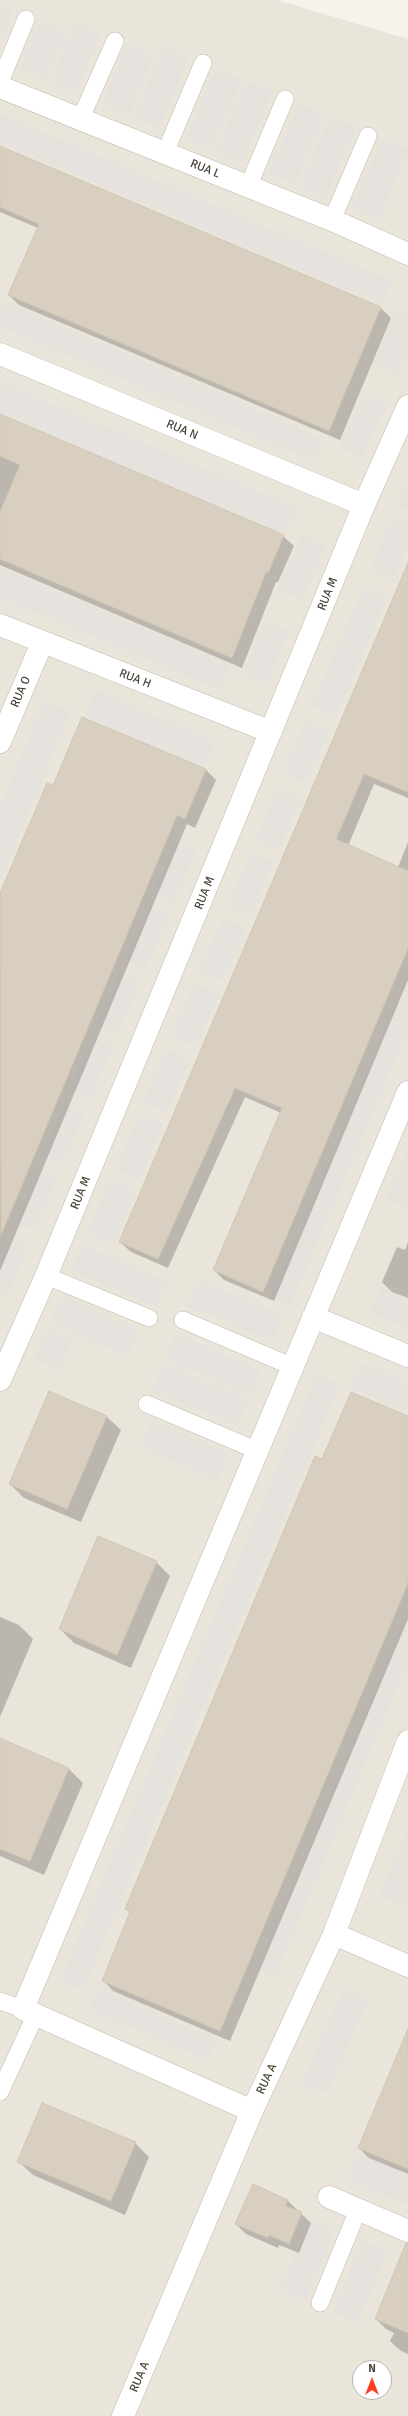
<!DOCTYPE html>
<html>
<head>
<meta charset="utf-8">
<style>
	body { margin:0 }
	#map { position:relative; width:408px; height:2416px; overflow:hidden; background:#f6f3ec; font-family:Signika,sans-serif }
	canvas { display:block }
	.north { position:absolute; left:352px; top:2360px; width:40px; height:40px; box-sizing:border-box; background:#fff; border:1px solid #b7b4b0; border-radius:50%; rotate:0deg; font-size:11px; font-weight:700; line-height:16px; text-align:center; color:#4b4439 }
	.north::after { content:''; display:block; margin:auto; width:14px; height:18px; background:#fc3f1d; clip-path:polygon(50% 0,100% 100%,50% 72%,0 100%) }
</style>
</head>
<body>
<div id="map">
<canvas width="408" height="2416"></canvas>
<div class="north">N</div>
</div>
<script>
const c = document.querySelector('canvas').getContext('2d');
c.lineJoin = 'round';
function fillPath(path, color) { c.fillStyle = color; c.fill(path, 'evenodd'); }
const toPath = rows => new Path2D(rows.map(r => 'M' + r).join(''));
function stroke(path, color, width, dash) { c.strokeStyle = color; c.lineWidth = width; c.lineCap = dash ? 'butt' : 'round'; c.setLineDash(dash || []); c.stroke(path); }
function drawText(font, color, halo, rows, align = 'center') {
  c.font = font + ' Signika,sans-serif'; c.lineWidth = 3; c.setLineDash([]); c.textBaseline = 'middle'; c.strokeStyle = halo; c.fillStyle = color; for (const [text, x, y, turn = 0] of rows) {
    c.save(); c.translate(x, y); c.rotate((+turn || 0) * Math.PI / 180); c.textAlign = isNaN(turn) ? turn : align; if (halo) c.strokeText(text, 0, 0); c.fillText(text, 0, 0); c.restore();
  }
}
fillPath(toPath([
	[0,0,277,0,408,39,408,2416,0,2416],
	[360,2368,384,2368,384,2392,360,2392]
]), '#eae5da');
fillPath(toPath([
	[0,5,13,10,0,41],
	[40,22,66,33,46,79,20,68],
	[76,23,101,33,76,92,50,81],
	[128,45,154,56,129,115,103,103],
	[164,46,189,57,159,128,133,117],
	[217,68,242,79,211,150,186,139],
	[246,81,272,92,242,163,216,151],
	[300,104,325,115,295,184,269,173],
	[0,114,393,281,382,305,0,142],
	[330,116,356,127,325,198,299,187],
	[383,139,408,149,408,151,378,220,352,208],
	[5,302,323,439,313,461,0,327,0,314],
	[398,309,408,314,408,351,398,374,373,363],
	[0,382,297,508,285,535,0,415],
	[364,394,387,403,362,458,339,448],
	[408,479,408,510,396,505],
	[393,518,408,524,408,546,392,581,369,571],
	[302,535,326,546,301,600,278,590],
	[0,567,230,665,220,690,0,597],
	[363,588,386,598,336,716,312,706],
	[266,620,289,630,267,684,243,675],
	[96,690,215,742,203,768,84,716],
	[44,701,70,712,0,880,0,808],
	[306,721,329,731,306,783,283,773],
	[279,787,302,797,278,850,255,840],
	[177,841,197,850,173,902,153,893],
	[251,853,274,862,250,915,228,905],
	[150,906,170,914,146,968,126,959],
	[223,918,246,928,222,981,199,971],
	[121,971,141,980,118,1033,97,1024],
	[408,974,408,1029,290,1307,270,1298],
	[195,984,219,994,195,1047,171,1036],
	[93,1037,113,1045,90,1100,70,1091],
	[166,1049,190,1059,167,1112,143,1103],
	[65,1103,85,1112,63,1164,43,1155],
	[139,1115,163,1124,140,1179,116,1169],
	[408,1150,408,1209,386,1200],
	[38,1169,57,1177,34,1230,16,1223],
	[110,1180,136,1191,113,1244,87,1233],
	[11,1236,30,1244,7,1296,0,1293,0,1261],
	[82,1245,167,1281,156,1306,71,1271],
	[198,1281,284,1315,273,1341,187,1306],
	[382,1287,408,1299,408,1329,370,1312],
	[61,1297,139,1329,127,1356,50,1323],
	[47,1329,72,1340,59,1370,34,1359],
	[176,1334,261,1370,250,1395,165,1359],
	[362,1363,408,1383,408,1413,351,1388],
	[163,1364,248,1398,238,1425,152,1391],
	[317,1374,340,1384,83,1990,60,1981],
	[152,1420,228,1454,217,1480,140,1446],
	[408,1610,408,1662,275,1976,257,1968],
	[408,1828,408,1904,406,1908,379,1896],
	[98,1988,216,2040,207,2060,89,2009],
	[343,1990,368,2000,327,2093,302,2083],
	[359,2153,408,2174,408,2205,348,2179],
	[311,2219,335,2229,305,2300,280,2289],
	[363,2240,388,2251,358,2322,333,2313]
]), '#e6e2dd');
fillPath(toPath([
	[0,147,381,308,391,318,340,440,19,305,9,295,38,228,0,212],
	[0,415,283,536,294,546,278,582,276,582,242,668,0,565],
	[408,563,408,798,374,784,348,846,398,867,408,842,408,980,274,1301,224,1280,214,1270,281,1113,245,1097,168,1268,131,1252,120,1242],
	[83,718,206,770,216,780,195,828,187,824,0,1271,0,896,47,784,54,787],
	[408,1242,408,1298,392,1292,382,1282,397,1247,405,1250],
	[50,1392,107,1417,121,1430,81,1522,24,1498,10,1484],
	[408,1417,408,1619,230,2041,113,1991,103,1980,131,1914,126,1909,322,1461],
	[156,1562,170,1576,131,1668,74,1643,60,1629],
	[0,1617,19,1625,33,1639,0,1717],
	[69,1769,83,1783,44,1875,0,1856,0,1771],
	[408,2031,408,2174,369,2158,359,2148],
	[135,2143,149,2157,125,2215,33,2175,19,2162],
	[287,2200,311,2223,299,2253,279,2245,278,2248,246,2234,236,2224],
	[408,2292,408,2354,401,2351,390,2341,394,2333,386,2329,376,2319]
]), '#0003');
const building = toPath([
	[0,146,381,307,329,431,8,295,39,224,0,207,0,146],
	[0,414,284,535,268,573,266,572,232,658,0,559,0,512,20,465,0,456,0,414],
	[408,563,408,792,364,774,336,839,408,871,408,948,263,1292,213,1270,282,1108,235,1088,158,1259,119,1242,408,563],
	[82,717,206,769,185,819,177,815,1,1235,0,893,47,783,53,785,82,717],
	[49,1391,107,1416,67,1509,9,1484,49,1391],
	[351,1392,408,1416,408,1583,220,2031,102,1981,130,1912,125,1909,315,1456,322,1459,351,1392],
	[98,1536,157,1561,117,1655,59,1629,98,1536],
	[0,1738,69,1768,30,1861,0,1849,0,1738],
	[408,2029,408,2169,358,2148,408,2029],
	[42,2103,136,2142,111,2201,17,2162,42,2103],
	[253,2184,288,2200,285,2206,302,2212,289,2244,269,2235,268,2238,235,2224,253,2184],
	[406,2243,408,2243,408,2333,375,2319,406,2243]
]);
fillPath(building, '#d8cfc1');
stroke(building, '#d3c7b4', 1);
const service = toPath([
	[0,82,26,19],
	[80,120,115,41],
	[165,153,203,63],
	[248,187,285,99],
	[332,220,368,136],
	[46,1276,149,1318],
	[183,1320,291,1366],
	[147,1404,256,1450],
	[0,2001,23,2009],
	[0,2092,36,2014],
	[320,2303,358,2210]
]);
const minor = toPath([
	[0,87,332,220,408,254],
	[0,354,364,505],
	[0,625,271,732],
	[0,742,42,643],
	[313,1317,408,1356],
	[0,1380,46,1276,364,505,408,406],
	[334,1934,408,1966],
	[252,2111,23,2009,408,1092],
	[329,2197,408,2231],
	[123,2416,252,2111,334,1934,408,1741]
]);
stroke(service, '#c2bbae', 18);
stroke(minor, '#c2bbae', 23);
stroke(service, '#fff', 17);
stroke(minor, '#fff', 22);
drawText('12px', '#4b4439', '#fff', [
	["RUA L",205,169,22],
	["RUA N",182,430,23],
	["RUA M",328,594,-68],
	["RUA H",135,679,21],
	["RUA O",21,692,-67],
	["RUA M",205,893,-68],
	["RUA M",81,1193,-68],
	["RUA A",267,2079,-65],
	["RUA A",140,2377,-67]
]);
</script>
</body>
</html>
